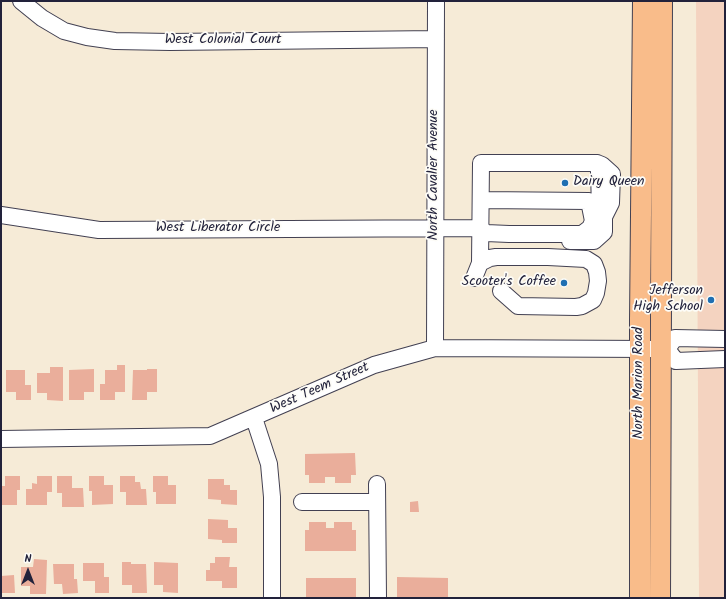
<!DOCTYPE html>
<html>
<head>
<meta charset="utf-8">
<style>
	body { margin:0 }
	#map { position:relative; width:726px; height:599px; overflow:hidden; background:#f6ebd7; font-family:Kalam,sans-serif }
	canvas { display:block }
	.frame { position:absolute; inset:0; border:2px solid #22223b; pointer-events:none }
	.north { position:absolute; left:8px; top:551px; width:40px; height:40px; -webkit-text-stroke:3px #fdfcf7; paint-order:stroke; rotate:0deg; font-size:11px; font-weight:700; line-height:16px; text-align:center; color:#22223b }
	.north::after { content:''; display:block; margin:auto; width:14px; height:18px; background:#22223b; clip-path:polygon(50% 0,100% 100%,50% 72%,0 100%) }
</style>
</head>
<body>
<div id="map">
<canvas width="726" height="599"></canvas>
<div class="frame"></div>
<div class="north">N</div>
</div>
<script>
const c = document.querySelector('canvas').getContext('2d');
c.lineJoin = 'round';
function fillPath(path, color) { c.fillStyle = color; c.fill(path, 'evenodd'); }
const toPath = rows => new Path2D(rows.map(r => 'M' + r).join(''));
function stroke(path, color, width, dash) { c.strokeStyle = color; c.lineWidth = width; c.lineCap = dash ? 'butt' : 'round'; c.setLineDash(dash || []); c.stroke(path); }
function drawText(font, color, halo, rows, align = 'center') {
  c.font = font + ' Kalam,sans-serif'; c.lineWidth = 3.5; c.setLineDash([]); c.textBaseline = 'middle'; c.strokeStyle = halo; c.fillStyle = color; for (const [text, x, y, turn = 0] of rows) {
    c.save(); c.translate(x, y); c.rotate((+turn || 0) * Math.PI / 180); c.textAlign = isNaN(turn) ? turn : align; if (halo) c.strokeText(text, 0, 0); c.fillText(text, 0, 0); c.restore();
  }
}
fillPath(toPath([
	[696,1,725,1,725,598,699,598]
]), '#f4d3c0');
fillPath(toPath([
	[117,365,125,365,125,392,115,392,115,400,100,400,100,384,105,384,105,370,117,370],
	[50,367,63,367,63,401,47,400,47,393,37,393,37,373,50,373],
	[94,369,94,392,84,392,84,400,69,400,69,370],
	[147,369,157,369,157,392,147,392,147,400,132,400,133,370,147,370],
	[6,370,25,370,25,385,31,385,31,400,16,400,16,392,6,392],
	[355,453,356,475,351,475,351,483,335,483,335,477,325,477,325,483,309,483,309,475,305,475,305,454],
	[5,476,20,476,20,490,17,490,17,505,1,505,1,486,5,486],
	[37,476,52,476,52,492,47,492,47,505,26,505,26,489,32,489,32,483,37,484],
	[57,476,72,476,72,488,83,488,84,507,62,507,62,493,57,493],
	[89,476,104,476,104,485,113,485,113,504,92,505,92,491,89,491],
	[120,476,135,476,135,482,140,482,141,489,146,489,147,505,126,505,126,492,120,492],
	[153,476,168,476,168,485,176,485,176,504,156,504,156,492,153,492],
	[208,479,224,479,224,485,230,485,230,490,237,490,237,505,221,504,221,500,208,499],
	[418,501,419,512,410,512,410,502],
	[208,519,228,520,228,528,237,528,237,543,222,543,222,540,208,539],
	[309,522,326,522,326,528,334,528,334,522,352,522,352,530,356,530,356,551,305,551,305,530,309,530],
	[215,557,230,557,229,567,237,567,237,588,222,588,222,581,206,581,206,570,210,570,210,563,215,563],
	[34,559,47,560,46,594,30,594,30,586,21,586,21,567,33,567],
	[122,562,131,562,131,564,146,564,147,593,132,593,132,585,122,585],
	[154,562,178,563,178,593,163,592,163,585,154,585],
	[83,563,104,563,104,577,109,577,109,593,95,593,95,581,83,581],
	[53,564,74,564,74,579,77,579,78,593,63,594,62,584,54,584],
	[14,575,15,593,1,593,1,576],
	[397,577,448,578,448,598,397,598],
	[306,578,356,578,356,598,306,598]
]), '#eaae9b');
const minor = toPath([
	[21,1,42,18,64,31,87,37,115,41,170,42,436,39],
	[597,163,599,171,600,209,604,217],
	[1,215,99,230,480,228,486,233,509,234,582,234,590,228,593,221,589,201,481,200],
	[480,263,481,163,597,163,602,165,612,174,611,203,604,217,604,232,594,241,570,241],
	[474,278,480,263,490,258,496,257,548,257,586,259,594,264,597,272,598,281,596,293,593,300,582,306,576,307,518,306,501,291],
	[435,348,436,1],
	[667,349,675,338,725,339],
	[667,349,676,361,725,359],
	[254,418,269,464,272,497,272,598],
	[1,439,210,436,374,365,435,348,652,349],
	[377,484,378,598],
	[302,502,377,502]
]);
const major = toPath([
	[640,598,640,320,643,1],
	[660,598,662,1]
]);
stroke(minor, '#424052', 18);
stroke(major, '#424052', 22);
stroke(minor, '#fff', 16);
stroke(major, '#f9bc8a', 20);
for (const [x, y, r, color] of [
	[565,183,4,"#1f6fb2"],
	[564,283,4,"#1f6fb2"],
	[711,300,4,"#1f6fb2"]
]) { const dot = new Path2D(); dot.arc(x, y, r, 0, 2 * Math.PI); c.fillStyle = color; c.fill(dot); stroke(dot, '#fdfcf7', 1.5); }
drawText('14px', '#22223b', '#fdfcf7', [
	["West Colonial Court",223,41],
	["North Cavalier Avenue",435,175,-90],
	["West Liberator Circle",218,229],
	["North Marion Road",640,383,-90],
	["West Teem Street",320,389,-24]
]);
drawText('14px', '#22223b', '#fdfcf7', [
	["Dairy Queen",573,183,"left"],
	["Scooter's Coffee",556,283],
	["Jefferson",703,292],
	["High School",703,308]
], 'right');
</script>
</body>
</html>
